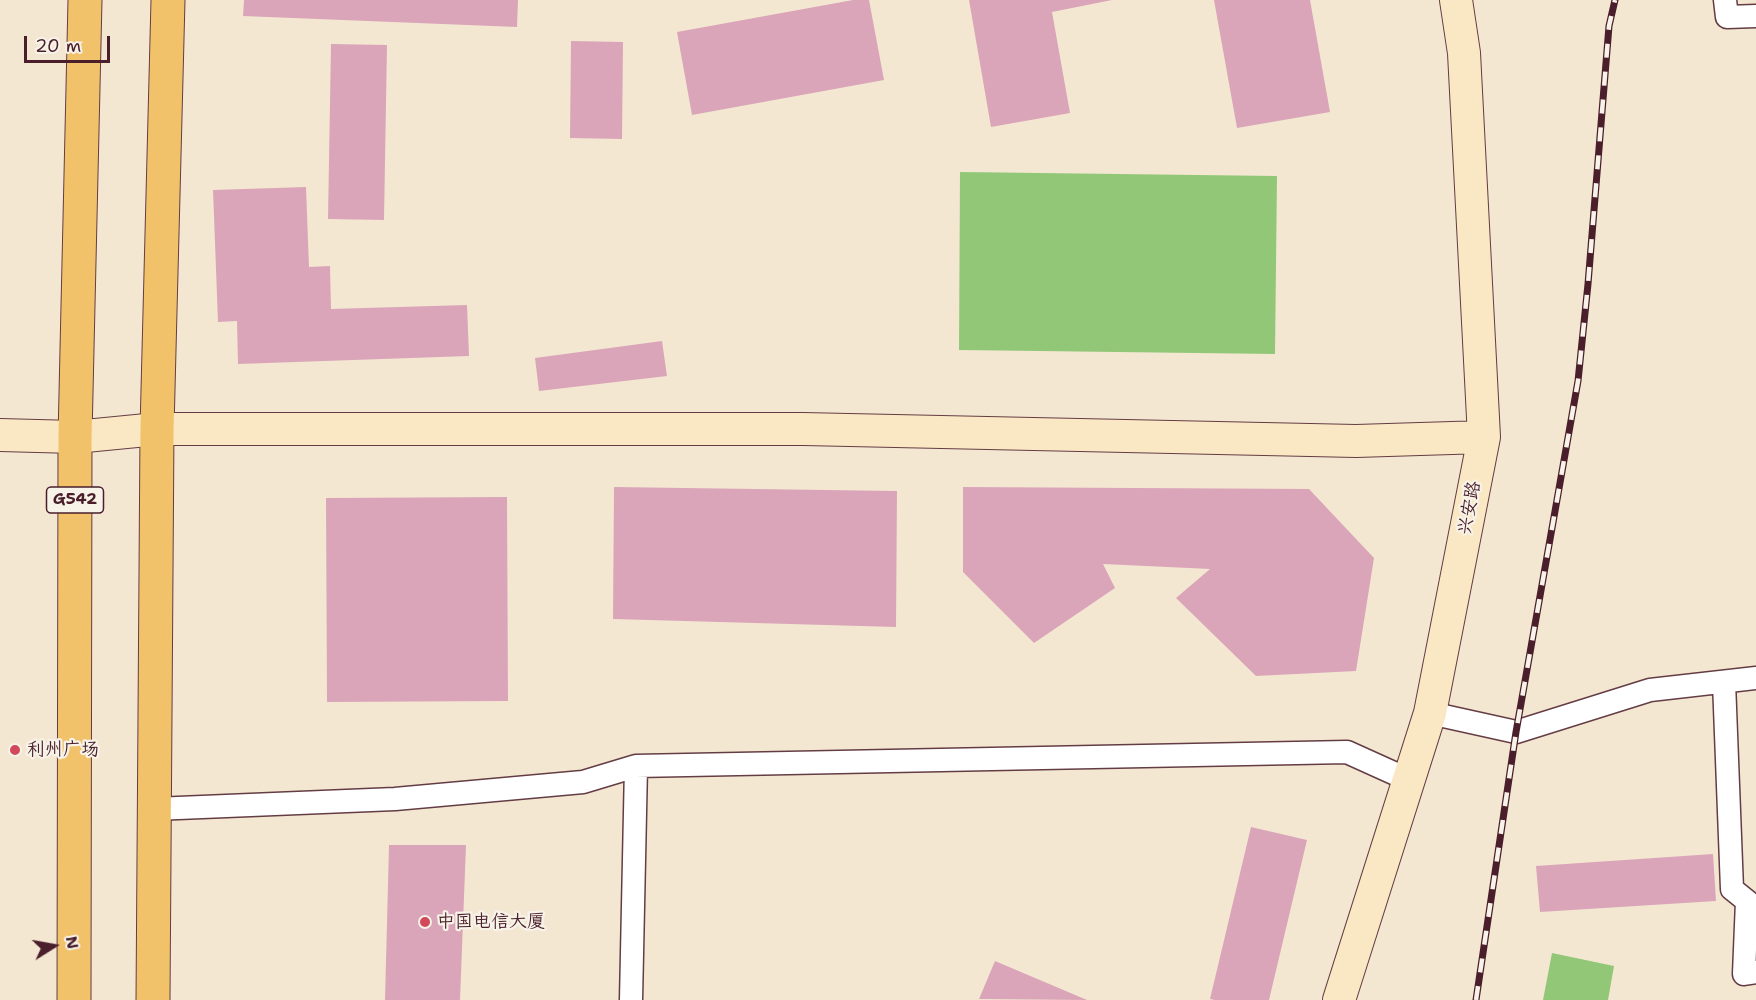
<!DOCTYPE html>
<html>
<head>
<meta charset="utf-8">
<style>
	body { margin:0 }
	#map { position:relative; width:1756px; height:1000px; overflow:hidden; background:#f4e7d2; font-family:"Shantell Sans",sans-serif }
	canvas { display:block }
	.north { position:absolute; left:24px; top:916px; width:60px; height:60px; -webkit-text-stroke:4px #f7f3e8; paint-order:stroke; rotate:79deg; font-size:16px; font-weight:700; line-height:24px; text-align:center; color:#4a1f2b }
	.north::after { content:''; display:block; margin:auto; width:21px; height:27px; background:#4a1f2b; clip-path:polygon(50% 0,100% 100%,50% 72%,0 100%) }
	.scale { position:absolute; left:24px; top:36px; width:86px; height:27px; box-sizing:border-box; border:3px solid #4a1f2b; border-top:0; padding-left:8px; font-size:18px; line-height:21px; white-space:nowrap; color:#4a1f2b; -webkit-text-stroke:4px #f7f3e8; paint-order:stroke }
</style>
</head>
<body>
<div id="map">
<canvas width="1756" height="1000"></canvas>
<div class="north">N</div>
<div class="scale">20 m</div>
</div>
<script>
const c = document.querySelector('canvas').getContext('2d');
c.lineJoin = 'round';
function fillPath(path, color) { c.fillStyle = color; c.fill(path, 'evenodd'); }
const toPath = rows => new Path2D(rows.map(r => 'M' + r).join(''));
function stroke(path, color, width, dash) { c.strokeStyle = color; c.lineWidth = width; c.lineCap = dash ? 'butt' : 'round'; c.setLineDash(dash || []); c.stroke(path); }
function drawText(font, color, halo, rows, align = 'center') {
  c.font = font + ' "Shantell Sans","LXGW WenKai TC",sans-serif'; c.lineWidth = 4.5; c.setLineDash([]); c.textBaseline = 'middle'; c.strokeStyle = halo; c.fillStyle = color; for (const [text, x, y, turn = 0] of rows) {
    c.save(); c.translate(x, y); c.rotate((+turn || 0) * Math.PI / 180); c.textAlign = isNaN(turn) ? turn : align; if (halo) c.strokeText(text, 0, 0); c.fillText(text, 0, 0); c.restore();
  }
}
fillPath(toPath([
	[960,172,1277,176,1275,354,959,350],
	[1552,953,1614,966,1608,1000,1543,1000]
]), '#92c778');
fillPath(toPath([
	[244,0,518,0,517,27,243,16],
	[853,0,869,0,884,80,692,115,677,32],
	[969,0,1112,0,1052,12,1070,113,991,127],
	[1214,0,1310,0,1330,112,1237,128],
	[571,41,623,42,622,139,570,138],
	[331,44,387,45,384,220,328,219],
	[306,187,309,267,330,266,331,309,467,305,469,356,238,364,237,321,218,322,213,190],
	[662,341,667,376,539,391,535,358],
	[614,487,897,491,896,627,613,619],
	[963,487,1309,489,1374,558,1356,671,1256,676,1176,598,1210,569,1103,564,1115,588,1034,643,963,572],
	[507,497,508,701,327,702,326,498],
	[1251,827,1307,840,1269,1000,1215,1000,1210,999],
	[389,845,466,845,460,1000,385,1000],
	[1713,854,1716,901,1540,912,1536,866],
	[995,961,1087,1000,979,999]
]), '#daa5b9');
const street = toPath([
	[1725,0,1727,17,1756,16],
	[1724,682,1732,889,1747,901,1744,974,1756,972],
	[1430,713,1516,732,1650,690,1756,678],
	[154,809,395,799,583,782,636,766],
	[631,1000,636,766,1347,752,1409,780]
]);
const secondary = toPath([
	[0,435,75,437,157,429,803,429,1356,441,1484,437],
	[1339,1000,1430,713,1484,437,1464,53,1456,0]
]);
const highway = toPath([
	[74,1000,75,437,85,0],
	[153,1000,157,429,168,0]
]);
stroke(street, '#643d44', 25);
stroke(secondary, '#643d44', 34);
stroke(highway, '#643d44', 35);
stroke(street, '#fff', 22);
stroke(secondary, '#fae7c3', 32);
stroke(highway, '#f2c26a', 33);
const rail = toPath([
	[1476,1000,1516,732,1578,381,1588,284,1609,26,1615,0]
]);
stroke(rail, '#4a1f2b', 7);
stroke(rail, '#f7f3e8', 4.5, [14]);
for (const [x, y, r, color] of [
	[15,750,6,"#d1495b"],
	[425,922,6,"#d1495b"]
]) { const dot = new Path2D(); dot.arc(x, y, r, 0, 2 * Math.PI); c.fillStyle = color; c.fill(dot); stroke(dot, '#f7f3e8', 2); }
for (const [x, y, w] of [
	[75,500,57]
]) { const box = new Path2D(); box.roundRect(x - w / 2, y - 13, w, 26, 4.5); c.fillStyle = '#f7f3e8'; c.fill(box); stroke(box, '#4a1f2b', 1.5); }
drawText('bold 16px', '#4a1f2b', null, [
	["G542",75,500]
]);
drawText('18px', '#4a1f2b', '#f7f3e8', [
	["兴安路",1470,508,-79]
]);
drawText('18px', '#4a1f2b', '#f7f3e8', [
	["利州广场",27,750],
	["中国电信大厦",437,922]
], 'left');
</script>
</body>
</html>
